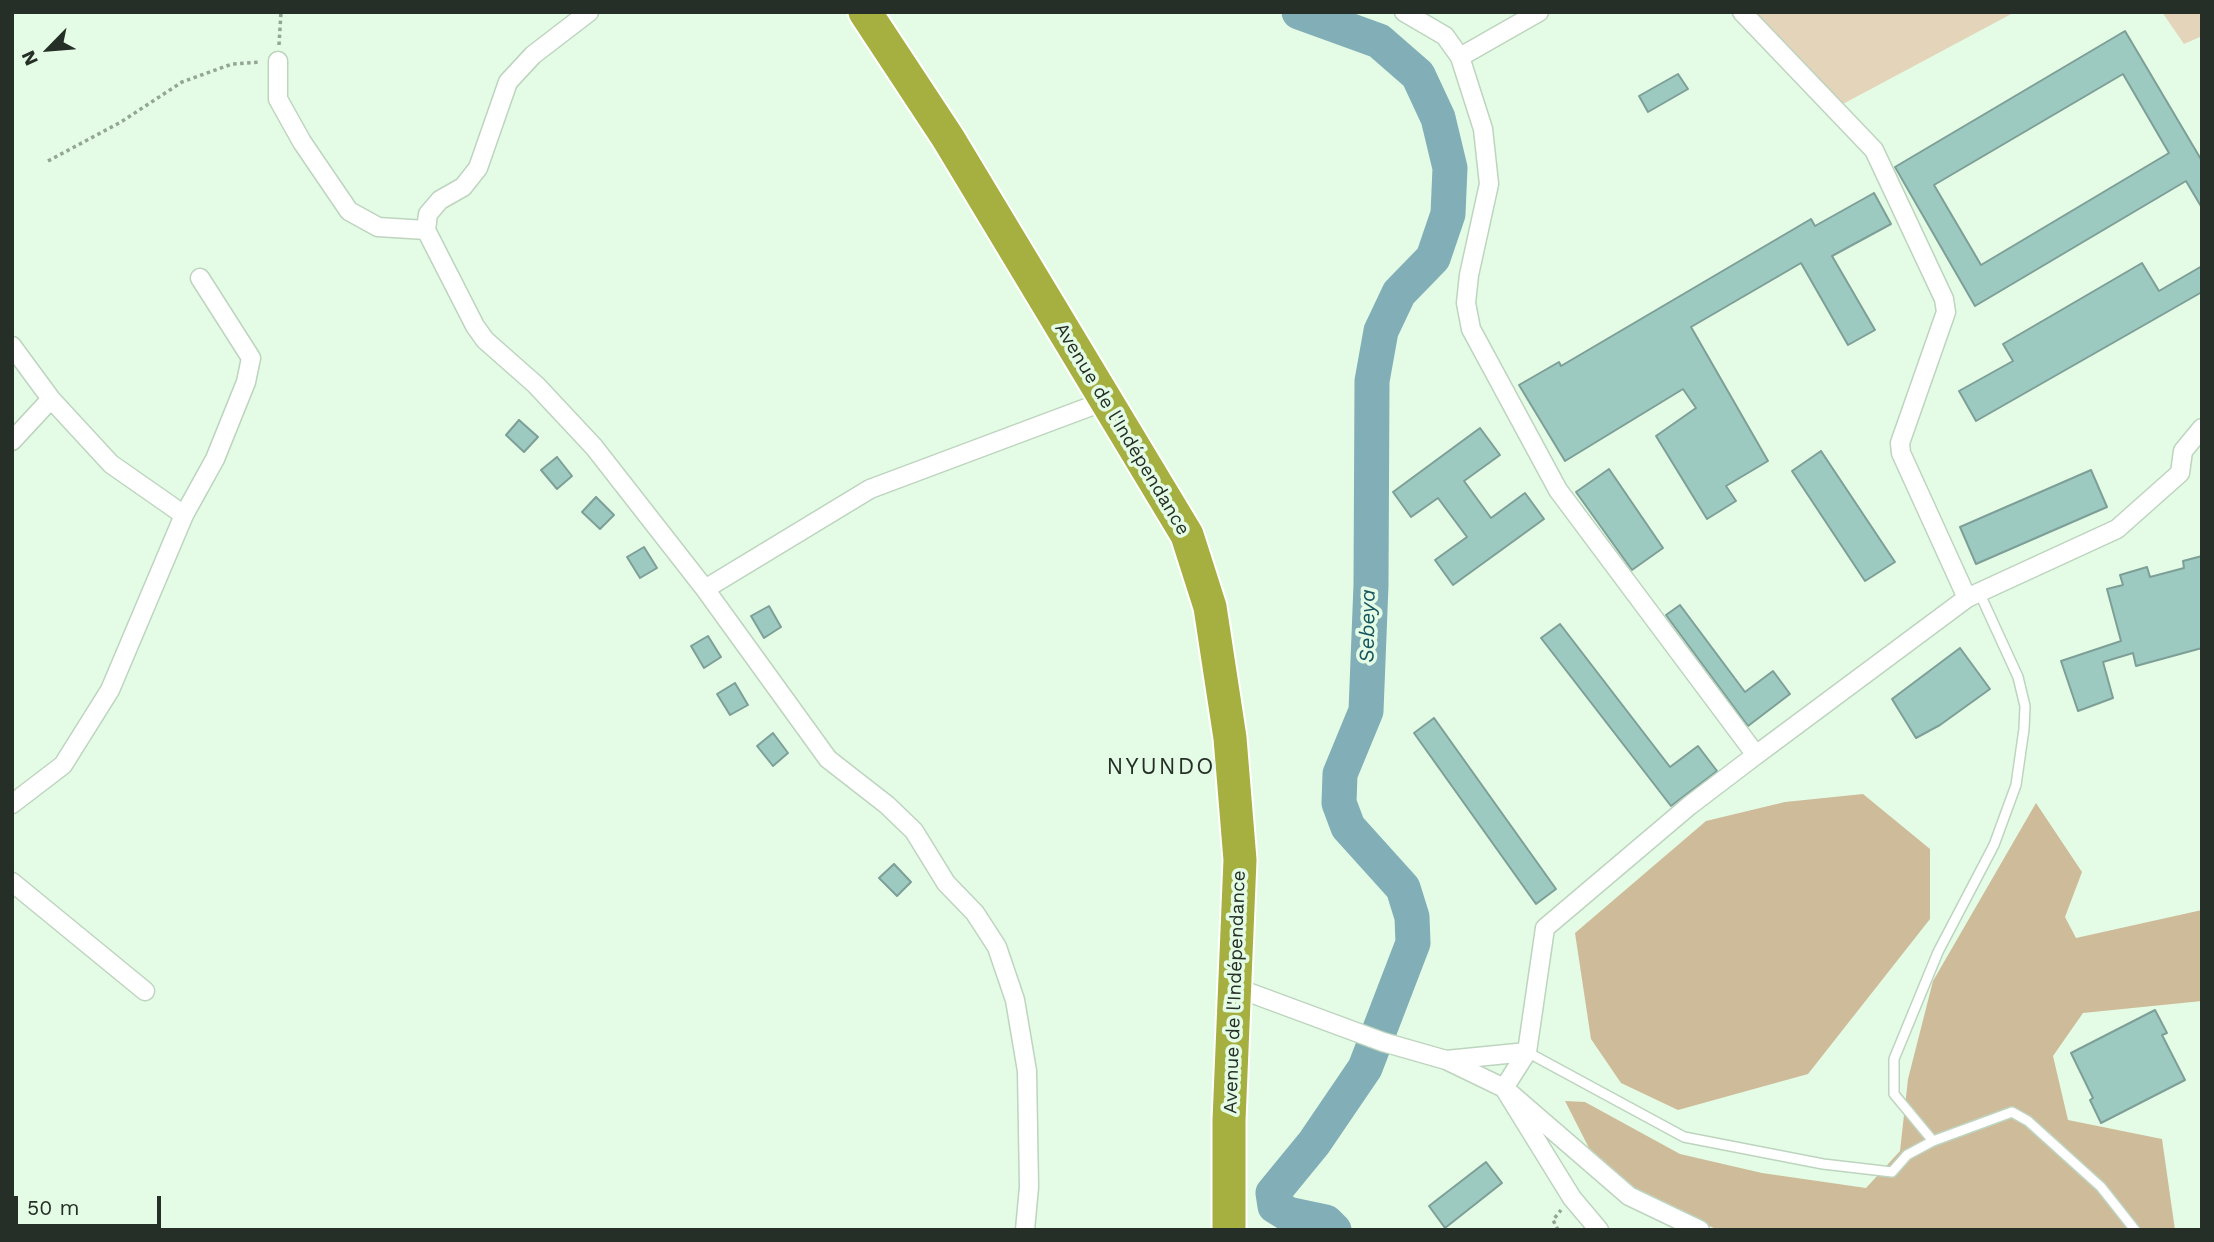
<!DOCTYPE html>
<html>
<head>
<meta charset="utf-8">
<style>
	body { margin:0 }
	#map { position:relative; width:2214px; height:1242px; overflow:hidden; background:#e4fce5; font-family:"Work Sans",sans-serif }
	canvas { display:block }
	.frame { position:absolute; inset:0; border:14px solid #262f27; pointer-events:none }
	.north { position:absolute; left:14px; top:14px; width:70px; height:70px; -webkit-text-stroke:5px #e4fce5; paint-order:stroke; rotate:245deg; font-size:19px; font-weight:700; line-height:28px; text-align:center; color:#262f27 }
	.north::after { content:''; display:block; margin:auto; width:24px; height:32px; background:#262f27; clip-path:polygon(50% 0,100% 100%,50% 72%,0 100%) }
	.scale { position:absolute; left:14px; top:1196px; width:147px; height:32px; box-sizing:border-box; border:4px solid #262f27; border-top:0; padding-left:9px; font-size:21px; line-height:24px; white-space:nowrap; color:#262f27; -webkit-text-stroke:5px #e4fce5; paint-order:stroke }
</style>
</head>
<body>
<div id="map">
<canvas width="2214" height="1242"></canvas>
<div class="frame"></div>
<div class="north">N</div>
<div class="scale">50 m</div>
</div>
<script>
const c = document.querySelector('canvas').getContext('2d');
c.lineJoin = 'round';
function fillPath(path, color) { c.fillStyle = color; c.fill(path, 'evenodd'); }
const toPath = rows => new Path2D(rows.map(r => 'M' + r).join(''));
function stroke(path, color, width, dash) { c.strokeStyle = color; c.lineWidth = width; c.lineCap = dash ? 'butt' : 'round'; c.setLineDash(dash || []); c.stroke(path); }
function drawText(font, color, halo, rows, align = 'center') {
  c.font = font + ' "Work Sans",sans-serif'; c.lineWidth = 7; c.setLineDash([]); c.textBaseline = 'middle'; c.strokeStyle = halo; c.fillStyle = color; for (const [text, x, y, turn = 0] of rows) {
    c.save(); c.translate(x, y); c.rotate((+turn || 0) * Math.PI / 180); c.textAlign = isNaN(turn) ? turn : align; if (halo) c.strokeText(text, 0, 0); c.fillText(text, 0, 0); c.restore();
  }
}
fillPath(toPath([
	[1754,12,2015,12,1841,105],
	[2162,12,2202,12,2202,36,2184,44]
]), '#e3d4ba');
fillPath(toPath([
	[1863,794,1930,849,1930,919,1808,1074,1678,1110,1621,1083,1591,1039,1575,933,1706,821,1785,802],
	[2036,803,2082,872,2065,917,2076,938,2202,910,2202,1001,2083,1013,2053,1056,2068,1120,2162,1139,2175,1230,1718,1230,1641,1194,1589,1148,1565,1101,1585,1102,1680,1154,1762,1173,1866,1188,1900,1151,1908,1079,1933,981]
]), '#cebb9a');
stroke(toPath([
	[1299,12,1379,41,1418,75,1438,118,1450,168,1448,214,1433,258,1399,293,1381,331,1372,381,1371,585,1366,711,1340,774,1339,803,1348,827,1403,888,1412,917,1413,943,1365,1068,1314,1143,1273,1193,1275,1206,1288,1214,1326,1222,1334,1230]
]), '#81aeb7', 35);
const building = toPath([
	[2125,31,2202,161,2202,208,2186,181,1975,306,1895,167,2125,31],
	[2123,74,2169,153,1981,265,1934,185,2123,74],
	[1678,74,1688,89,1648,112,1639,96,1678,74],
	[1874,193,1891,224,1832,256,1875,330,1848,345,1801,263,1691,327,1768,461,1726,486,1736,501,1707,519,1656,436,1696,408,1683,389,1565,461,1519,385,1559,362,1561,366,1811,219,1815,226,1874,193],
	[2142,263,2159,291,2202,266,2202,292,1976,421,1959,391,2013,361,2003,344,2142,263],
	[519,420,538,437,524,452,506,435,519,420],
	[1480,428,1500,455,1464,481,1491,518,1525,493,1544,519,1453,585,1435,560,1467,537,1438,498,1411,517,1393,492,1480,428],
	[1821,451,1895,562,1865,581,1792,471,1821,451],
	[557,457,572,476,557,489,541,470,557,457],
	[1609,469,1663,548,1632,570,1576,492,1609,469],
	[2091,470,2107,507,1976,564,1960,527,2091,470],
	[596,497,614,515,600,529,582,512,596,497],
	[644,547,657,568,640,578,627,557,644,547],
	[2202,556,2202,648,2136,666,2133,653,2103,662,2113,698,2078,711,2061,661,2121,641,2107,589,2123,585,2120,575,2147,567,2150,577,2184,568,2183,561,2202,556],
	[1680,605,1745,692,1773,671,1790,694,1748,726,1666,615,1680,605],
	[769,606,781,627,764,638,751,616,769,606],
	[1560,624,1670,767,1698,746,1717,771,1671,806,1541,638,1560,624],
	[708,636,721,657,704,668,691,646,708,636],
	[1960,648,1990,689,1940,725,1916,738,1892,699,1960,648],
	[735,683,748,705,730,715,717,694,735,683],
	[1434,718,1556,889,1536,904,1414,733,1434,718],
	[773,733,788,753,773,766,757,746,773,733],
	[894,864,911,882,897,896,879,878,894,864],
	[2155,1010,2167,1033,2162,1035,2185,1080,2101,1123,2090,1100,2093,1098,2071,1053,2155,1010],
	[1486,1162,1502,1183,1445,1228,1429,1206,1486,1162]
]);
fillPath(building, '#9dcac0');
stroke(building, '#7d9f97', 2);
const lane = toPath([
	[1527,1052,1684,1137,1823,1164,1892,1172,1907,1155,1933,1141,2012,1112,2028,1121,2101,1187,2135,1230],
	[1933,1141,1894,1094,1894,1059,1938,952,1994,845,2016,785,2024,729,2025,706,2018,677,1979,592]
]);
const street = toPath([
	[589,12,533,55,508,82,478,168,463,187,440,200,428,214,426,230,475,326,485,340,536,385,594,447,705,589,828,759,887,805,914,831,946,883,975,913,997,947,1015,1000,1027,1071,1029,1187,1025,1230],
	[1404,12,1445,36,1460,57],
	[1539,12,1460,57,1483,129,1489,184,1469,275,1466,303,1471,329,1558,490,1756,755,1967,598,2117,529,2180,473,2183,451,2202,428],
	[1742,12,1874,150,1944,299,1946,312,1900,443,1901,453,1967,598],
	[278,61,278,99,302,142,349,211,378,227,426,230],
	[12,346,51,399,111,464,184,515],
	[12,441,51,399],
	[705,589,870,489,1105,401],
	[12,804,63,765,110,690,184,515,215,459,246,382,251,358,200,278],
	[12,882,145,991],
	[1237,988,1383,1042,1446,1060,1504,1088,1629,1196,1700,1230],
	[1527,1052,1504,1088,1572,1198,1599,1230],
	[1446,1060,1527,1052,1545,928,1689,806,1756,755]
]);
const highway = toPath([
	[865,12,948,138,1187,535,1210,607,1230,738,1240,860,1229,1120,1229,1230]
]);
stroke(lane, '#bdd4be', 12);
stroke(street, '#bdd4be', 21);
stroke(highway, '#fff', 37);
stroke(toPath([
	[279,45,281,12],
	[48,161,121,122,182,82,232,64,261,62],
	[1558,1230,1553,1220,1561,1210]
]), '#93a594', 3.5, [3.5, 3.5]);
stroke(lane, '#fff', 9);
stroke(street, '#fff', 18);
stroke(highway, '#a5b041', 33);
drawText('19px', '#262f27', '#e4fce5', [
	["Avenue de l'Indépendance",1122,429,59],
	["Avenue de l'Indépendance",1235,992,-88]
]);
drawText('italic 21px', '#165560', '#e4fce5', [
	["Sebeya",1368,626,-89]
]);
c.letterSpacing = '2px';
drawText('23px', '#262f27', '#e4fce5', [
	["NYUNDO",1161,767]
]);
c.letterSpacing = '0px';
</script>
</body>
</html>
